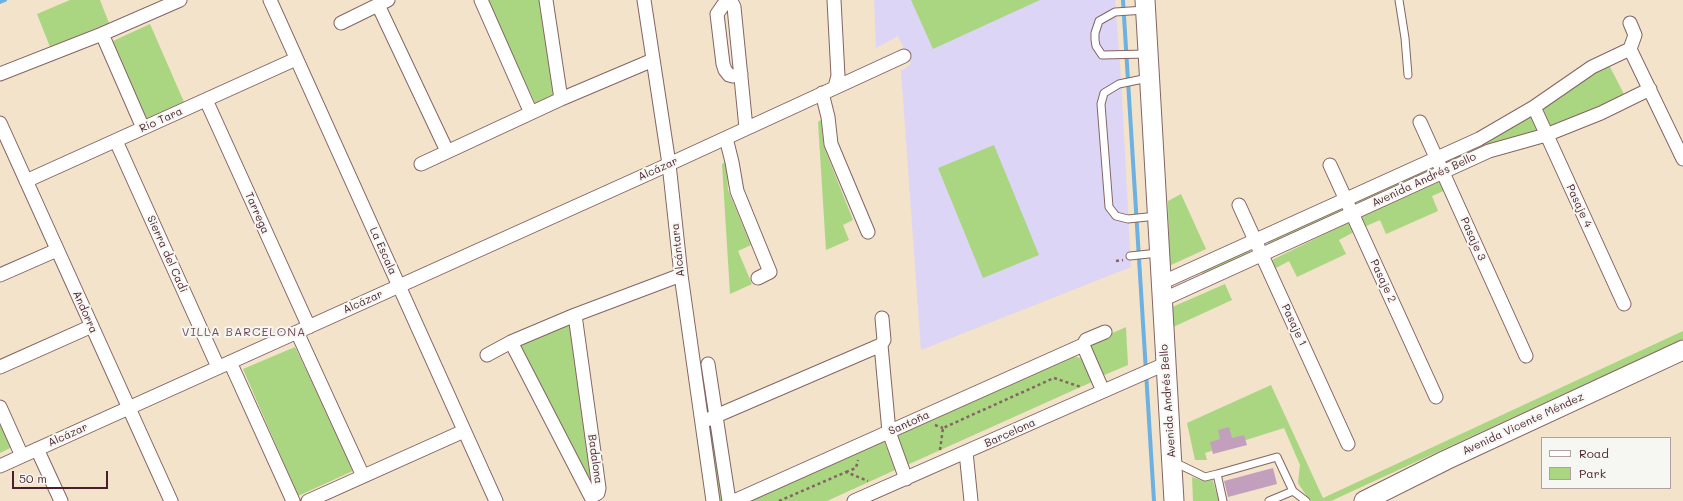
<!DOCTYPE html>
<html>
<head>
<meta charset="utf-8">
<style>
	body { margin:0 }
	#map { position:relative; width:1683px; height:501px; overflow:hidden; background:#f2e3ca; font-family:Mali,sans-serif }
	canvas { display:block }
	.legend { position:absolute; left:1541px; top:437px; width:130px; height:52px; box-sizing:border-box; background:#f6f6f2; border:1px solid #b1a0a2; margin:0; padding:5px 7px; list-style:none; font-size:12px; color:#4a1f2b }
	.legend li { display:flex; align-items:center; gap:8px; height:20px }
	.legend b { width:20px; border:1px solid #b1a0a2 }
	.scale { position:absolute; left:12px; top:471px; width:96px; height:18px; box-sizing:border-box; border:2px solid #4a1f2b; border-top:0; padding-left:5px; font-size:12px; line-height:14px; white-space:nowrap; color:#4a1f2b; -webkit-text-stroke:3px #f6f6f2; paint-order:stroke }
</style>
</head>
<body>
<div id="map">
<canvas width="1683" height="501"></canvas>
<ul class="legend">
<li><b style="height:5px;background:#fff"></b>Road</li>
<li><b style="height:11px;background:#aad682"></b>Park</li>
</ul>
<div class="scale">50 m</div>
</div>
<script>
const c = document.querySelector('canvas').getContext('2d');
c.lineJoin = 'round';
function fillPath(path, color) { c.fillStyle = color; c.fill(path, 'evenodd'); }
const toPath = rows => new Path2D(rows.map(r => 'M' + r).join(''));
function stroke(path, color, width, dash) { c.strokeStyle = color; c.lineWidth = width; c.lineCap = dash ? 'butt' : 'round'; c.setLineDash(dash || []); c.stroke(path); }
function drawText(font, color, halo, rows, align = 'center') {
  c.font = font + ' Mali,sans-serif'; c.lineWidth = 4; c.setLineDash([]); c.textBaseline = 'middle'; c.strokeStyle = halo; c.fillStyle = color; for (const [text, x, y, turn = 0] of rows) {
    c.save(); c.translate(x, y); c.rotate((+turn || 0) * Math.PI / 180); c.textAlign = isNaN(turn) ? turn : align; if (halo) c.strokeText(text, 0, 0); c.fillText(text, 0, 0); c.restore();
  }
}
fillPath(toPath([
	[874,0,1115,0,1121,78,1131,267,921,350,901,71,911,64,898,36,876,48]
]), '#ddd5f6');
fillPath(toPath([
	[70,0,100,0,109,23,50,47,37,14],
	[487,0,542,0,556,98,537,107],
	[911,0,1040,0,933,49],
	[150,24,184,102,147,119,113,41],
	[1609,65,1625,96,1563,123,1447,163,1446,160,1587,75],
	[821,120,824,147,853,220,843,225,849,240,826,250,818,122],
	[994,145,1039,255,983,278,938,168],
	[726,161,728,190,751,245,738,251,752,284,730,294,722,164],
	[1430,166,1432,171,1359,205,1357,201],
	[1443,180,1448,189,1432,196,1438,211,1386,234,1380,220,1364,227,1360,217],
	[1181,194,1206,249,1169,266,1168,201],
	[1340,208,1342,212,1269,246,1267,242],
	[1349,222,1354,232,1339,240,1346,254,1297,277,1289,261,1274,269,1270,261],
	[1249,250,1251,253,1203,275,1202,271],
	[1225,284,1232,300,1171,328,1170,308],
	[574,319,593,493,515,343],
	[1126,327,1128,365,1102,376,1088,344],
	[1683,331,1683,339,1331,501,1312,501,1308,498,1298,483,1300,465,1284,428,1205,453,1207,460,1195,460,1187,423,1271,385,1323,498],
	[295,347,355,470,298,496,243,369],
	[1075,356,1084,360,1094,381,907,465,896,434],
	[0,422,12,447,0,453],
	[714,434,724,501,720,501,710,435],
	[884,441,895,470,827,501,747,501],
	[1192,477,1204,481,1212,478,1219,501,1193,501]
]), '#aad682');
stroke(toPath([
	[1123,0,1154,501],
	[0,2,5,0]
]), '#6db0e2', 4);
fillPath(toPath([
	[1229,427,1232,438,1244,435,1247,445,1213,454,1210,442,1220,439,1218,430],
	[1273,468,1277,484,1228,497,1224,481]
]), '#c39fbe');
const service = toPath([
	[1399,0,1405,38,1408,75],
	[1145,10,1115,12,1099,21,1095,33,1095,40,1096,46,1102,55,1147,54],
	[1148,78,1119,84,1104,93,1101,104,1109,207,1116,216,1128,219,1157,216],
	[1130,256,1158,253],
	[1174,462,1205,477,1217,474],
	[1293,491,1306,501],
	[1223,501,1217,474,1277,457,1293,491,1269,501]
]);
const minor = toPath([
	[270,0,496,501],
	[481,0,531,113],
	[546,0,561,99],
	[644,0,669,164,681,275,713,501],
	[834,0,838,76,835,87],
	[378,5,447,151],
	[341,23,388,0],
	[102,34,143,128],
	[1630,49,1635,35,1630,23],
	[0,74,102,34,180,0],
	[741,74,733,76,729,75,725,70,723,64,717,14,724,4,728,3,732,3,734,7,746,128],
	[822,93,828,117,831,144,868,232],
	[206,100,309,327],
	[1534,107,1624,304],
	[1420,122,1526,356],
	[0,123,171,501],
	[726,138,732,162,737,191,770,272,758,278],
	[116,141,218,367],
	[421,164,561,99,653,60],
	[1330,165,1436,397],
	[26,181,296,59],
	[1239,205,1348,444],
	[0,275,57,250],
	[1161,283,1479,139,1534,107,1592,67,1630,49,1683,159],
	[1162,300,1489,151,1546,135,1601,113,1650,89],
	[882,318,884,340,881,345,889,432,906,479],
	[297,332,363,476],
	[511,342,591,497,598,493,599,488,575,315],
	[1083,345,1086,340,1105,332],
	[487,355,511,342,575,315,681,275],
	[230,362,293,501],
	[708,364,729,501],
	[0,367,92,326],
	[0,407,22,456],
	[702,422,881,345],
	[37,449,61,501],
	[966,452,971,501],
	[0,466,652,172,904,56],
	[308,501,464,431],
	[734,501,1083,345,1103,391],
	[854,501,1165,364]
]);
const secondary = toPath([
	[1145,0,1174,501],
	[1364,501,1446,460,1683,350]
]);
stroke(service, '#856463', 9);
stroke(minor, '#856463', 15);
stroke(secondary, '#856463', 21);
stroke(toPath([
	[1116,261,1123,260],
	[935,425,943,428],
	[940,450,943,428,1054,378,1081,387],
	[846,472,856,468,858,460],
	[779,501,846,472,868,481]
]), '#856463', 2.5, [3, 3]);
stroke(service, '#fff', 7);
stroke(minor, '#fff', 13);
stroke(secondary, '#fff', 19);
drawText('11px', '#4a1f2b', '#f6f6f2', [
	["Río Tara",161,120,-24],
	["Alcázar",658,169,-24],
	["Avenida Andrés Bello",1424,180,-25],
	["Pasaje 4",1579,206,65],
	["Tarrega",257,213,66],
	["Pasaje 3",1473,239,66],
	["Alcántara",678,250,-96],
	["La Escala",383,251,66],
	["Sierra del Cadi",167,254,66],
	["Pasaje 2",1383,281,65],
	["Alcázar",363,302,-24],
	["Andorra",85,312,66],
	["Pasaje 1",1294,325,65],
	["Avenida Andrés Bello",1168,401,-94],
	["Santoña",909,423,-24],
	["Avenida Vicente Méndez",1523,424,-25],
	["Barcelona",1010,433,-24],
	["Alcázar",68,435,-24],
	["Badalona",595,459,82]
]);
c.letterSpacing = '1px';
drawText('12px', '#744c5e', '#f6f6f2', [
	["VILLA BARCELONA",244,332]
]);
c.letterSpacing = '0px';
</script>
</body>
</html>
